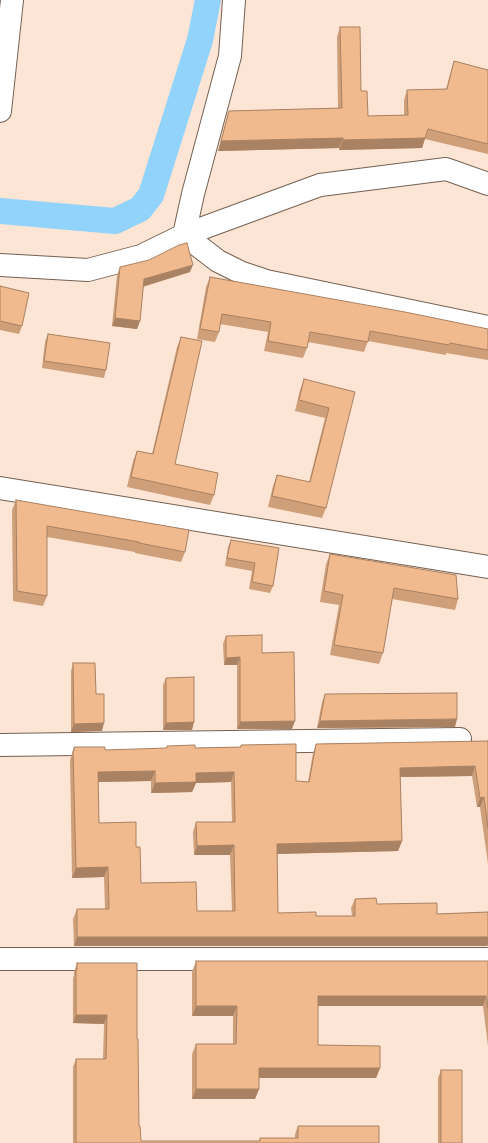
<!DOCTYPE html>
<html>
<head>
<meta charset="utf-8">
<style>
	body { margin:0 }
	canvas { display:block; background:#fce5d5 }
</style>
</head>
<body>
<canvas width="488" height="1143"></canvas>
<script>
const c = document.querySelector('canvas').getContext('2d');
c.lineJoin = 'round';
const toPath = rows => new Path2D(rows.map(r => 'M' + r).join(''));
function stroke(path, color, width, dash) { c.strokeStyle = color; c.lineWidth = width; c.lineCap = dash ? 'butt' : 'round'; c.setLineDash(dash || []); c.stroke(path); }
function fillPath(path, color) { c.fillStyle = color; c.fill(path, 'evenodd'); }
stroke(toPath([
	[0,211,115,221,140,209,151,195,200,40,208,0]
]), '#91d3fa', 26);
const minor = toPath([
	[234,0,230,56,193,194,184,235,218,261,242,273,266,281,488,327],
	[0,111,12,0],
	[0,265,88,270,141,256,184,235,320,185,446,169,488,184],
	[0,488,488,567],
	[0,745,460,739],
	[0,959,488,959]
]);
stroke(minor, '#746152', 24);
stroke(minor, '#fff', 22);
fillPath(toPath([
	[340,27,361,91,368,116,404,115,404,100,407,90,446,89,451,71,454,61,488,70,488,154,425,139,422,148,339,150,339,148,218,151,226,121,229,111,338,108,337,37],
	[120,267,190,272,143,287,140,321,137,329,112,326,117,275],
	[210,277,488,329,488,360,446,353,446,355,368,341,364,352,308,342,307,348,303,358,264,351,268,332,220,324,219,332,215,342,197,339,206,287],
	[0,286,22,326,19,334,0,330],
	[48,334,106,370,104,378,42,368,45,342],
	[181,337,175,464,214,495,210,505,127,487,133,461,137,451,152,454,177,347],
	[304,379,355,392,326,508,322,518,268,507,273,486,277,475,309,482,325,418,295,411,300,390],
	[16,500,185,552,181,562,135,553,135,552,47,537,47,596,43,606,13,601,12,510],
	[231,540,279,548,273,586,270,593,249,589,252,571,225,566,228,547],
	[330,554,458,599,455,610,392,599,383,653,379,664,330,655,339,605,320,602,326,564],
	[226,636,262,653,292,729,237,729,237,665,224,665,223,644],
	[73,663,96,694,102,731,71,732,71,671],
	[166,678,192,730,163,730,163,685],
	[325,694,455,727,317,728,322,702],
	[488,741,488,864,480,807,477,807,472,776,400,777,402,841,398,851,277,854,278,913,316,916,352,916,351,908,355,899,377,904,437,914,488,912,488,945,487,946,74,946,73,919,77,909,105,909,104,877,72,878,70,760,74,747,105,750,166,749,167,746,195,748,240,747,241,745,296,781,308,782,313,753,316,744],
	[151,781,151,793,192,792,196,783,231,782,232,822,196,822,193,832,194,855,230,855,232,911,197,911,141,883,136,847,99,823,98,782],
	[196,961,488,961,488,1046,483,1006,318,1006,318,1045,380,1068,376,1078,259,1078,259,1089,255,1099,192,1099,192,1054,196,1044,233,1044,233,1016,192,1016,192,972],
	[77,963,137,1039,139,1126,141,1141,259,1141,260,1138,295,1138,295,1134,298,1126,379,1143,73,1143,73,1067,76,1059,103,1059,104,1024,73,1023,73,978,74,975,74,972],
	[441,1070,462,1143,438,1143,438,1078]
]), '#cf9f7a');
fillPath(toPath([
	[343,138,339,148,218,151,221,141],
	[425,138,422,148,339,150,343,140],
	[193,265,190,272,141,287,144,279],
	[115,318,140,321,137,329,112,326],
	[240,657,237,665,224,665,226,658],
	[457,719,455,727,317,728,320,721],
	[295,721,292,729,237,729,240,722],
	[194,722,192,730,163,730,166,723],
	[104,723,102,731,71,732,74,724],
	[475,766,472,776,397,777,400,768],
	[155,771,151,781,94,782,98,772],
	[234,772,231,782,196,783,192,792,151,793,155,783,196,773],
	[484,797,480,807,477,807,480,798],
	[402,841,398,851,273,854,277,844],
	[234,845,230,855,194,855,197,846],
	[108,867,104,877,72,878,76,868],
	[77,937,488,937,488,945,487,946,74,946],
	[318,996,486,996,483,1006,315,1006],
	[196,1006,237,1006,233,1016,192,1016],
	[76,1015,107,1015,104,1024,73,1023],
	[259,1068,380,1068,376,1078,255,1078],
	[196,1089,259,1089,255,1099,192,1099]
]), '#a98263');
const building = toPath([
	[340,27,360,27,361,91,367,91,368,116,408,115,407,90,447,89,454,61,488,70,488,144,428,129,425,138,343,140,343,138,221,141,229,111,342,108,340,27],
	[187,243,193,265,144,279,140,321,115,318,120,267,149,260,179,245,187,243],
	[210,277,405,312,488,329,488,350,450,343,449,345,370,331,368,342,310,332,307,348,268,341,271,322,222,314,219,332,200,329,210,277],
	[0,286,29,293,22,326,0,321,0,286],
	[48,334,110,343,106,370,44,361,48,334],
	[181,337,202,341,175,464,218,473,214,495,131,477,137,451,153,454,181,337],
	[304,379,355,392,326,508,272,496,277,475,310,482,329,408,299,400,304,379],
	[16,500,189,530,185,552,139,543,139,542,47,526,47,596,17,591,16,500],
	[231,540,279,548,273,586,252,582,255,563,227,558,231,540],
	[330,554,456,575,458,599,394,588,383,653,334,645,343,595,324,591,330,554],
	[262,635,262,653,294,652,295,721,240,722,240,657,226,658,226,636,262,635],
	[73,663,95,663,96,694,104,694,104,723,74,724,73,663],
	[194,677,194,722,166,723,166,678,194,677],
	[457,693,457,719,320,721,325,694,457,693],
	[488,741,488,828,484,797,480,798,475,766,400,768,402,841,277,844,278,913,316,912,316,916,355,916,355,899,376,898,377,904,437,903,437,914,488,912,488,937,77,937,77,909,109,909,108,867,76,868,73,751,74,751,74,747,105,747,105,750,167,748,167,746,195,745,195,748,241,747,241,745,296,744,296,781,309,782,316,744,488,741],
	[155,771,155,783,196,782,196,773,234,772,235,822,196,822,197,846,234,845,235,911,197,911,196,882,141,883,140,847,136,847,136,822,99,823,98,772,155,771],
	[196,961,488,961,488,1009,486,996,318,996,318,1045,380,1046,380,1068,259,1068,259,1089,196,1089,196,1044,236,1044,237,1006,196,1006,196,961],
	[77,963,137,963,137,1039,138,1039,139,1126,140,1126,141,1141,260,1141,260,1138,298,1138,298,1126,379,1126,379,1143,76,1143,76,1059,106,1059,107,1015,76,1015,76,970,77,970,77,963],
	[441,1070,462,1070,462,1143,441,1143,441,1070]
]);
fillPath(building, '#f1b98e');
stroke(building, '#a98263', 1);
</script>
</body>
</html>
